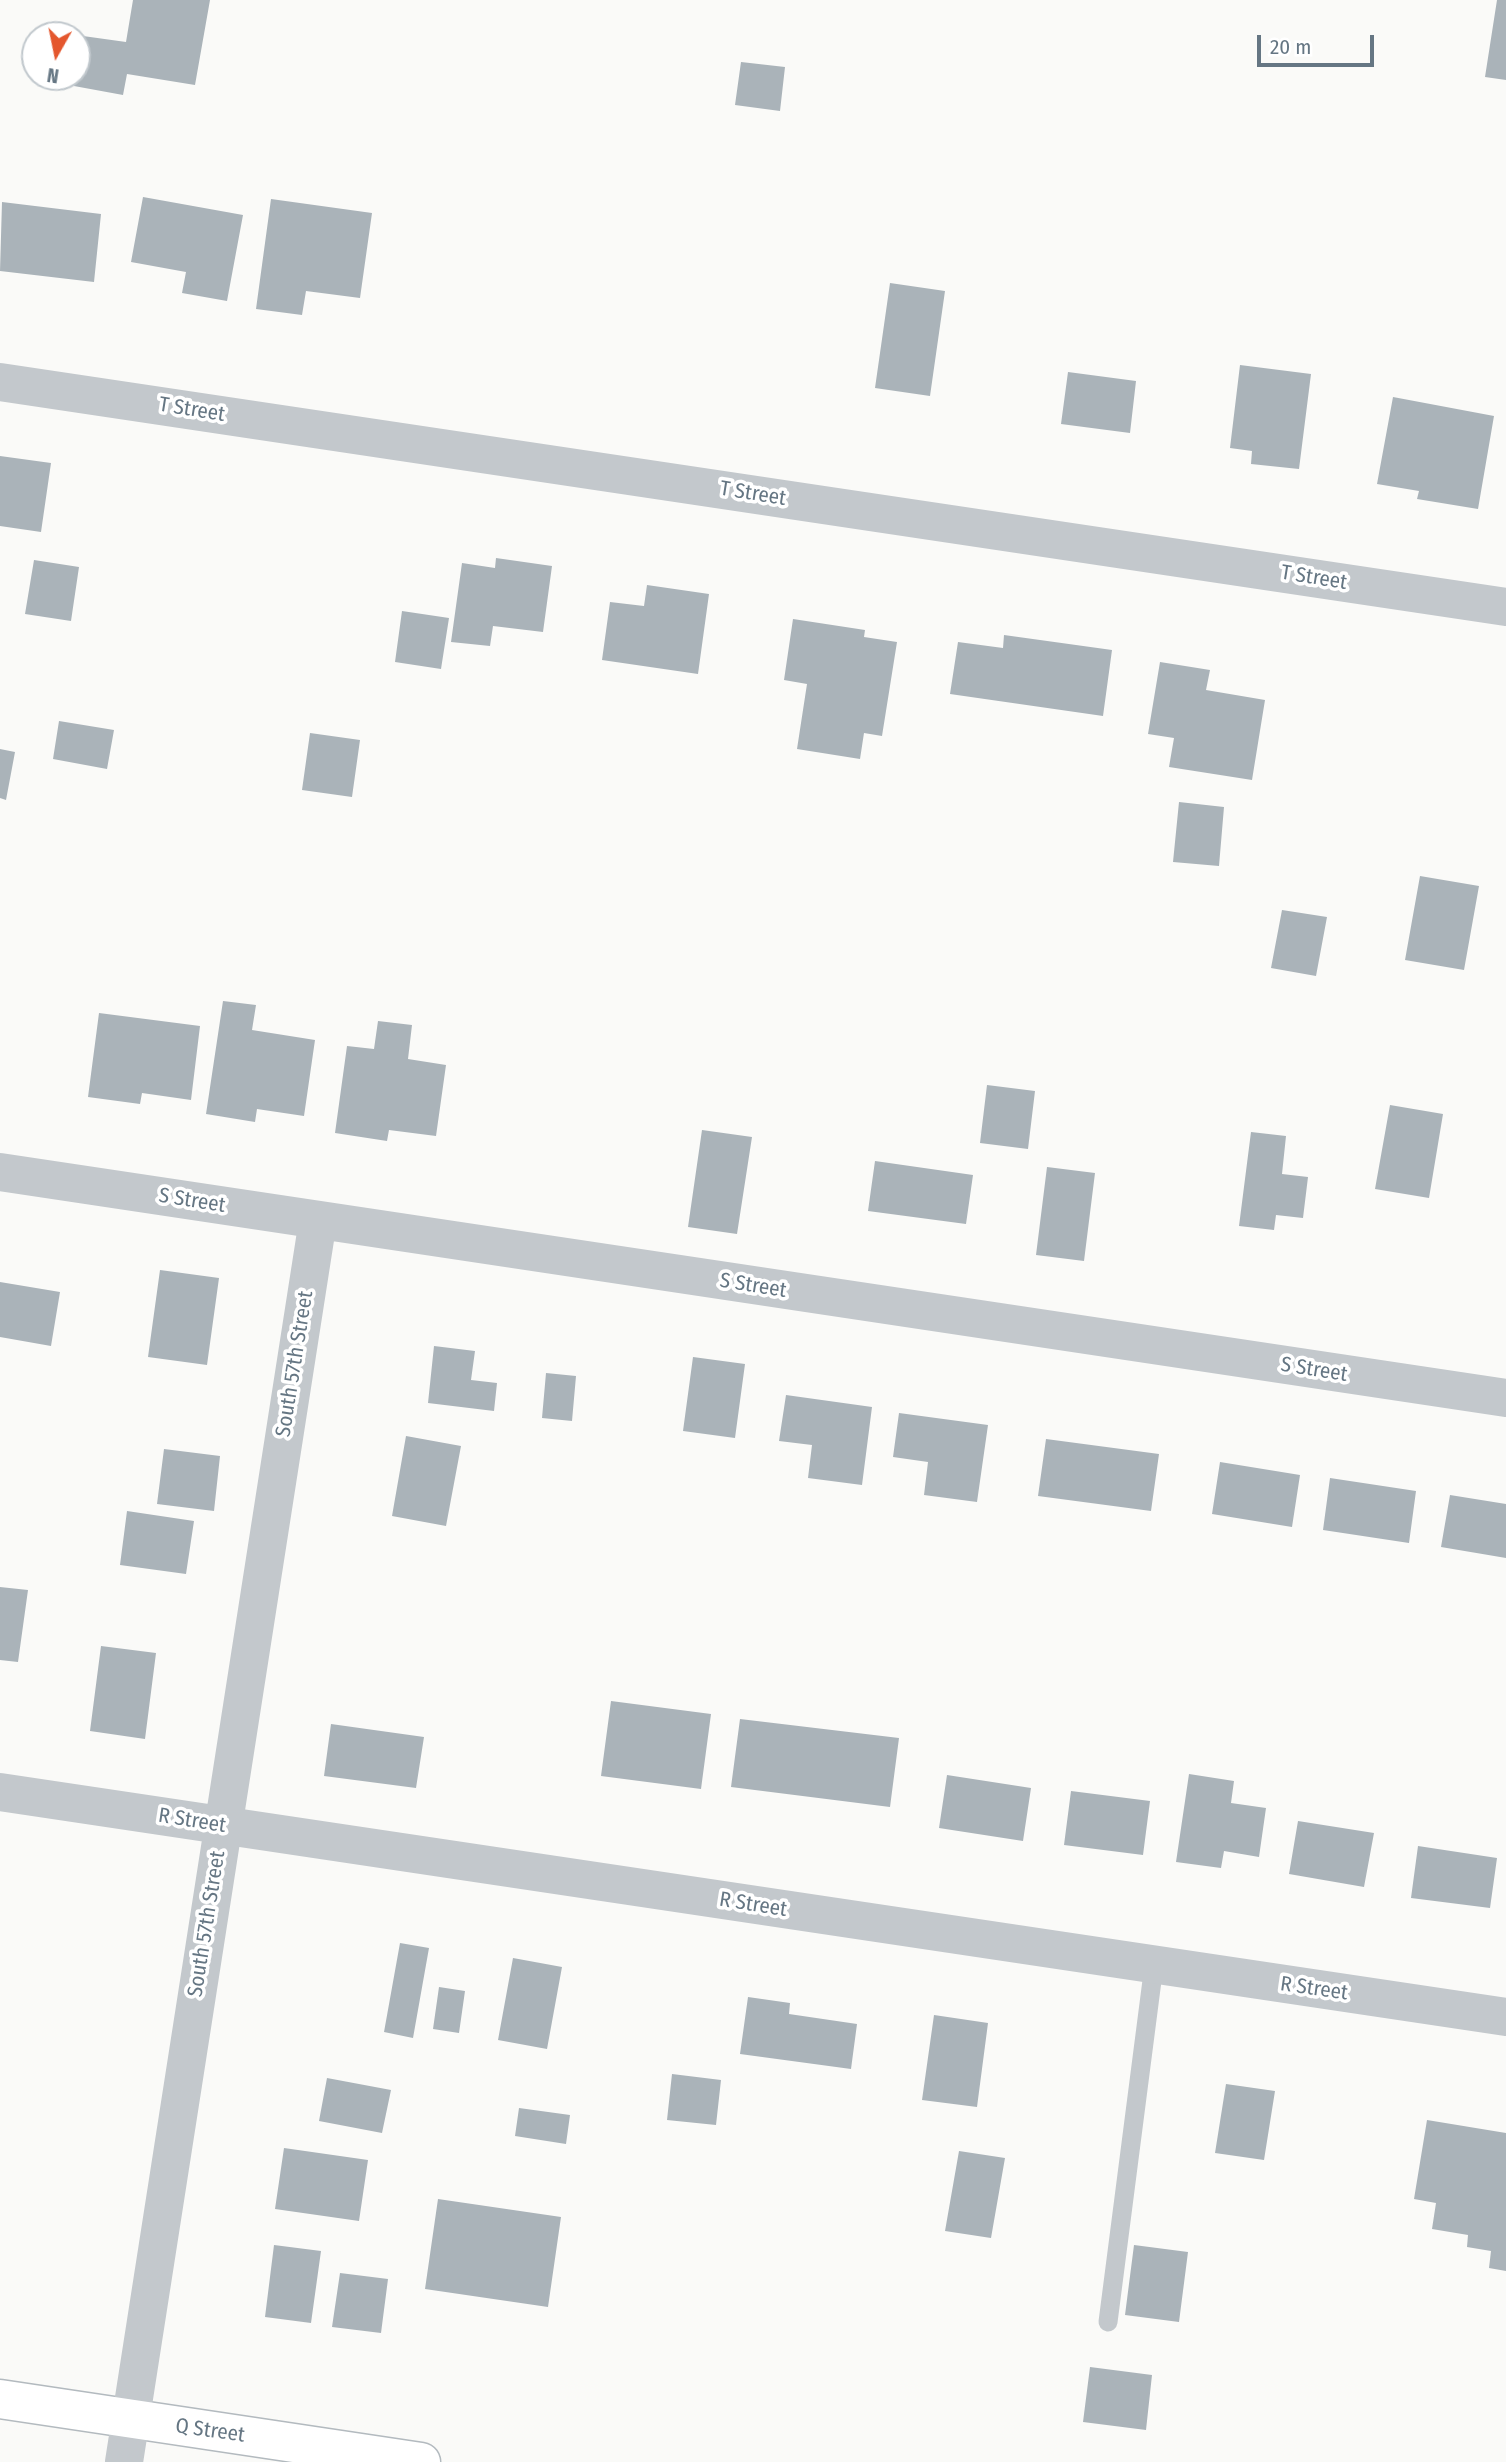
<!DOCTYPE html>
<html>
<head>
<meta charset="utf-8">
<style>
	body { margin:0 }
	#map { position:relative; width:1506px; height:2462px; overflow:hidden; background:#fafaf8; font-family:"Fira Sans Condensed",sans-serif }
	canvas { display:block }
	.north { position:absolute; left:21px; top:21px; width:70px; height:70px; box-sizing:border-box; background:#fff; border:2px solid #c1c8cd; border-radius:50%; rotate:189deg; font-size:19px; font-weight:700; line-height:28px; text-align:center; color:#657683 }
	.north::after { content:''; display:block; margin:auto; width:24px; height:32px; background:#e4572e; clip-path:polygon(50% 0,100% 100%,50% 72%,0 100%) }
	.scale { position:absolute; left:1257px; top:35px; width:117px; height:32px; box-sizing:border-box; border:4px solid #657683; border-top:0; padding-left:9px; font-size:21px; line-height:24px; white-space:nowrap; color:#657683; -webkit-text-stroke:5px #fff; paint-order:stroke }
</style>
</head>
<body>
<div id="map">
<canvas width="1506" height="2462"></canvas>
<div class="north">N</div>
<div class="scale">20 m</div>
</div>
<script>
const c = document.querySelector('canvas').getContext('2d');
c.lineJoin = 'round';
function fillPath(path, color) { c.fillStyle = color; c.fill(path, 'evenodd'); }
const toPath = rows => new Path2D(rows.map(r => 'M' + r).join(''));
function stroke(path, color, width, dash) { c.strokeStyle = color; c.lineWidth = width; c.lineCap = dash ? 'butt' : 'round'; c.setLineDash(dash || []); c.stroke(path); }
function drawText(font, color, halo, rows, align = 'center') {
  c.font = font + ' "Fira Sans Condensed",sans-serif'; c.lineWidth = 7; c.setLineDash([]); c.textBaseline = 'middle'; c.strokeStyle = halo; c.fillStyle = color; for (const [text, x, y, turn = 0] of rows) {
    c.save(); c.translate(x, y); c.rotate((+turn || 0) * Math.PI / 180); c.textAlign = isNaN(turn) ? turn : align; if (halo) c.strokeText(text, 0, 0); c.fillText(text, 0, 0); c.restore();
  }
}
fillPath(toPath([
	[133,0,210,0,195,85,127,74,123,95,74,86,83,36,126,42],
	[1497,0,1506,0,1506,80,1485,77],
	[741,62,785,67,780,111,735,105],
	[143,197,243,215,227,301,182,293,186,272,131,262],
	[271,199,372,213,360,298,306,291,302,315,256,309],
	[2,202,101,214,94,282,0,271],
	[890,283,945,291,930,396,875,388],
	[1240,365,1311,374,1299,469,1251,464,1252,451,1230,448],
	[1068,372,1136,381,1130,433,1061,424],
	[1393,397,1494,416,1478,509,1417,499,1419,491,1377,484],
	[0,456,51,463,41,532,0,526],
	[496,558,552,566,543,632,493,626,490,646,451,642,462,563,495,568],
	[34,560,79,567,71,621,25,614],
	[647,585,709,594,698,674,602,660,610,602,644,606],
	[402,611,449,618,441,669,395,662],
	[793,619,865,630,864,637,897,642,882,736,864,733,860,759,797,749,807,684,784,680],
	[1004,635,1112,650,1103,716,950,694,958,642,1003,648],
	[1160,662,1210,670,1206,690,1265,700,1252,780,1169,767,1174,738,1148,734],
	[59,721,114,730,107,769,53,759],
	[310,733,360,740,352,797,302,790],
	[0,749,15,752,6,800,0,798],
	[1179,802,1224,807,1219,866,1173,862],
	[1420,876,1479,886,1464,970,1405,960],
	[1282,910,1327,917,1316,976,1271,968],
	[223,1001,256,1005,252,1030,315,1040,304,1116,257,1109,255,1122,206,1114],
	[99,1013,200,1026,191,1100,142,1093,140,1104,88,1097],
	[378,1021,412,1025,408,1059,446,1065,436,1136,389,1130,387,1141,335,1133,347,1046,374,1049],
	[987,1085,1035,1091,1028,1149,980,1143],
	[1390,1105,1443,1114,1429,1198,1375,1189],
	[702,1130,752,1137,737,1234,688,1227],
	[1251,1132,1286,1136,1282,1174,1308,1177,1303,1218,1276,1215,1274,1230,1239,1226],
	[875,1161,973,1175,966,1224,868,1211],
	[1047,1167,1095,1173,1084,1261,1036,1255],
	[160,1270,219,1278,207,1365,148,1357],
	[0,1282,60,1292,51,1346,0,1337],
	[434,1346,475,1351,471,1380,497,1383,494,1411,428,1403],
	[693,1357,745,1364,735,1438,683,1431],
	[546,1373,576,1376,572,1421,542,1418],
	[786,1395,872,1407,862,1485,808,1478,812,1445,779,1441],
	[899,1413,988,1425,977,1502,924,1495,928,1462,893,1457],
	[406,1436,461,1446,446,1526,392,1516],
	[1046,1439,1159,1454,1151,1511,1038,1496],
	[164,1449,220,1456,214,1511,157,1504],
	[1220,1462,1300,1475,1292,1527,1212,1514],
	[1330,1478,1416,1491,1409,1543,1323,1530],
	[1450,1495,1506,1504,1506,1558,1441,1547],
	[127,1511,194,1521,186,1574,120,1565],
	[0,1587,28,1590,18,1662,0,1660],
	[101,1646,156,1653,145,1739,90,1731],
	[611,1701,711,1714,701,1789,601,1776],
	[740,1719,899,1738,890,1807,731,1787],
	[331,1724,424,1737,416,1788,324,1776],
	[1189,1774,1234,1781,1231,1803,1266,1808,1259,1857,1224,1851,1221,1868,1176,1862],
	[947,1775,1031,1788,1023,1841,939,1828],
	[1071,1791,1150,1801,1143,1855,1064,1845],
	[1298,1821,1374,1833,1364,1887,1289,1874],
	[1418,1846,1497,1858,1490,1908,1411,1898],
	[400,1943,429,1948,413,2038,384,2032],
	[513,1958,562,1967,547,2049,498,2040],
	[439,1987,465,1991,459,2033,433,2029],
	[748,1997,790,2003,789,2014,857,2024,851,2069,740,2054],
	[934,2015,988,2023,977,2107,922,2100],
	[672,2074,721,2080,716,2125,667,2120],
	[327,2078,391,2090,382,2133,319,2121],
	[1226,2084,1275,2091,1264,2160,1215,2153],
	[519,2108,570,2115,566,2144,515,2136],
	[1427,2120,1506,2133,1506,2271,1489,2268,1491,2251,1467,2247,1468,2235,1432,2229,1436,2203,1414,2199],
	[284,2148,368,2160,359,2221,275,2209],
	[959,2151,1005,2158,991,2238,945,2231],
	[438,2199,561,2217,548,2307,425,2289],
	[274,2245,321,2251,311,2323,265,2317],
	[1134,2245,1188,2252,1179,2322,1125,2315],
	[340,2273,388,2279,381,2333,332,2327],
	[1090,2367,1152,2375,1146,2430,1083,2422]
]), '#aab3b9');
const secondary = toPath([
	[0,2399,421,2462]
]);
stroke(secondary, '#b3babf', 41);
stroke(toPath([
	[1108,2322,1154,1965]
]), '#c3c8cc', 19);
stroke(toPath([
	[0,382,1506,607],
	[0,1172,1506,1398],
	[0,1792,1506,2017],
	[124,2462,318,1220]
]), '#c3c8cc', 38);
stroke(secondary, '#fff', 38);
drawText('21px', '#657683', '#fff', [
	["T Street",192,410,9],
	["T Street",753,494,9],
	["T Street",1314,578,9],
	["S Street",192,1201,9],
	["S Street",753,1286,9],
	["South 57th Street",295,1364,-81],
	["S Street",1314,1370,9],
	["R Street",192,1821,9],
	["R Street",753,1905,9],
	["South 57th Street",207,1924,-81],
	["R Street",1314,1989,8],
	["Q Street",210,2431,8]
]);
</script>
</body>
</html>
